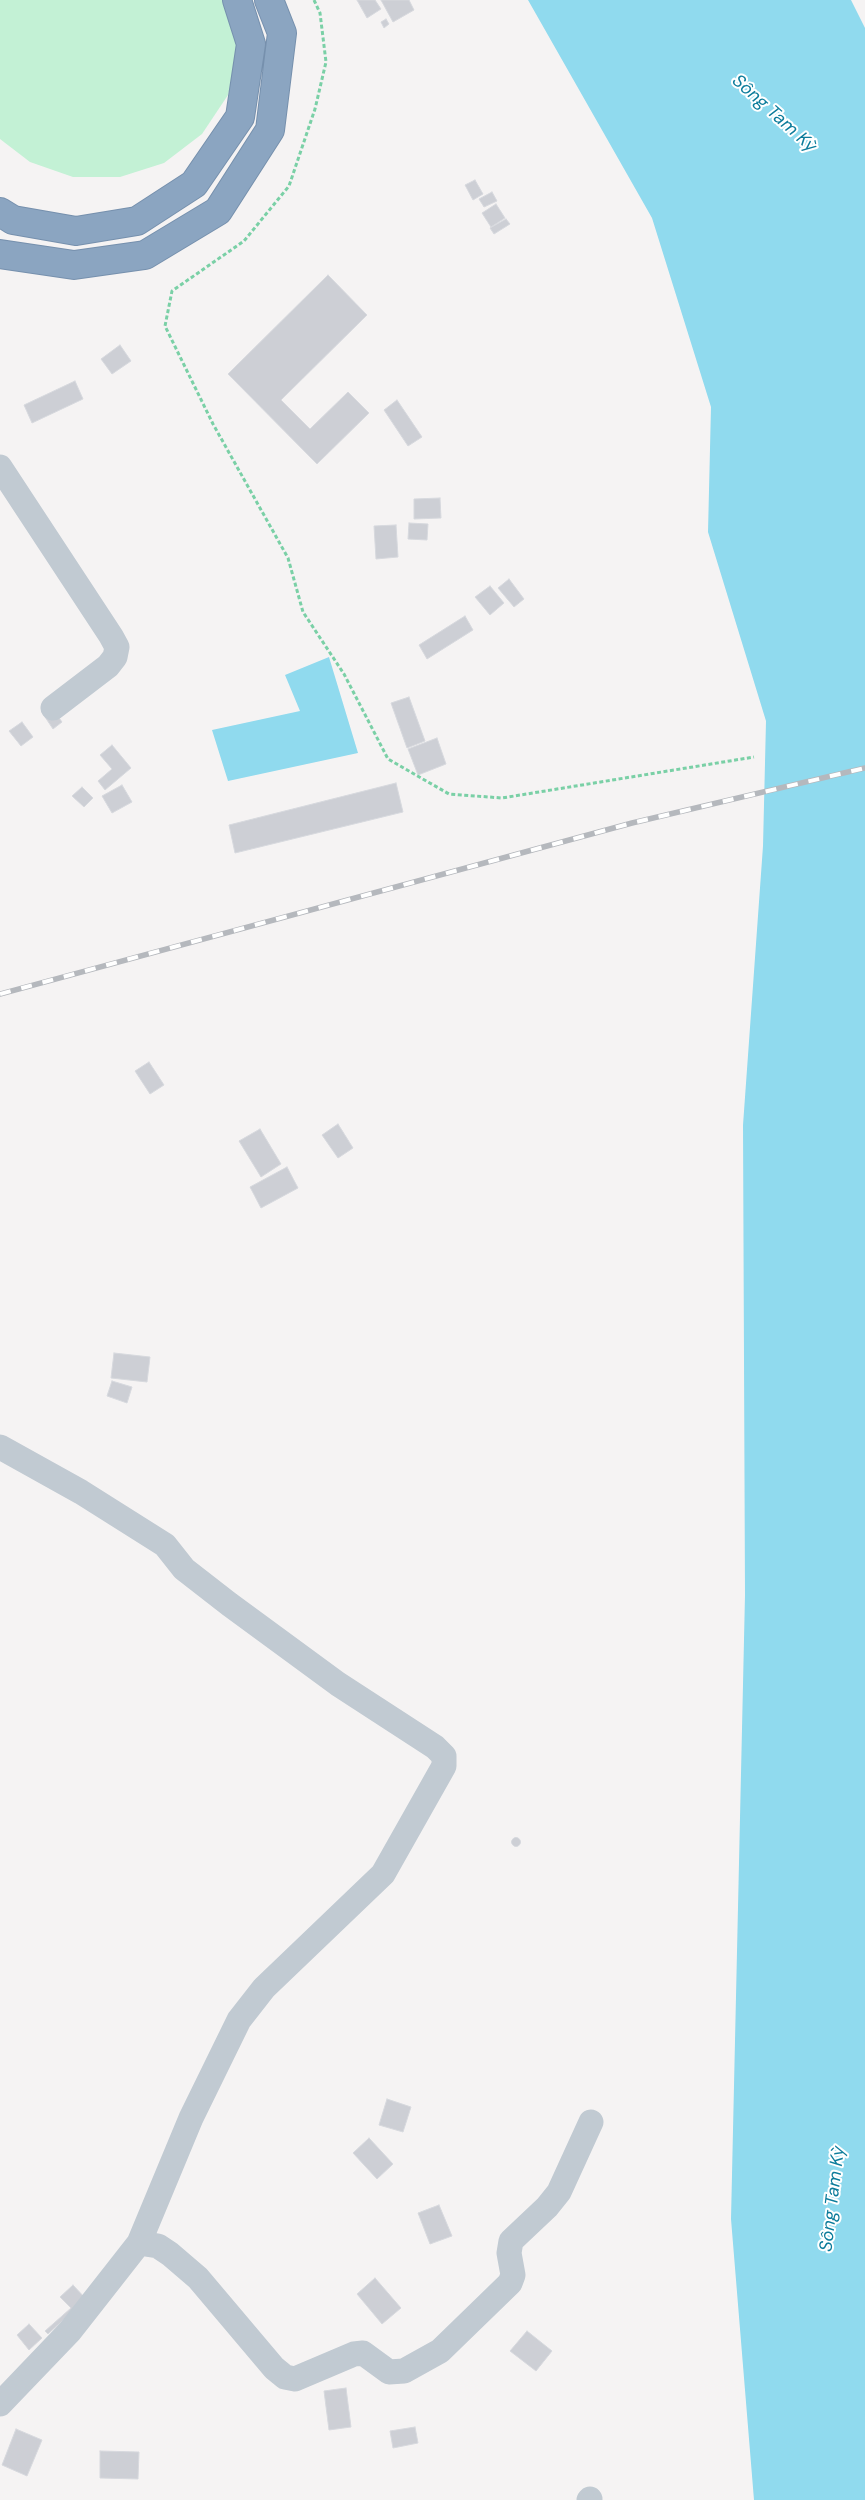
<!DOCTYPE html>
<html>
<head>
<meta charset="utf-8">
<style>
	body { margin:0 }
	canvas { display:block; background:#f5f3f3 }
</style>
</head>
<body>
<canvas width="865" height="2500"></canvas>
<script>
const c = document.querySelector('canvas').getContext('2d');
c.lineJoin = 'round';
function fillPath(path, color) { c.fillStyle = color; c.fill(path, 'evenodd'); }
const toPath = rows => new Path2D(rows.map(r => 'M' + r).join(''));
function stroke(path, color, width, dash) { c.strokeStyle = color; c.lineWidth = width; c.lineCap = dash ? 'butt' : 'round'; c.setLineDash(dash || []); c.stroke(path); }
function drawText(font, color, halo, rows, align = 'center') {
  c.font = font + ' "DM Sans",sans-serif'; c.lineWidth = 4; c.setLineDash([]); c.textBaseline = 'middle'; c.strokeStyle = halo; c.fillStyle = color; for (const [text, x, y, turn = 0] of rows) {
    c.save(); c.translate(x, y); c.rotate((+turn || 0) * Math.PI / 180); c.textAlign = isNaN(turn) ? turn : align; if (halo) c.strokeText(text, 0, 0); c.fillText(text, 0, 0); c.restore();
  }
}
fillPath(toPath([
	[0,0,235,0,240,49,228,95,202,134,164,163,120,177,73,177,30,162,0,139]
]), '#c3f1d5');
fillPath(toPath([
	[528,0,851,0,865,28,865,2500,754,2500,731,2219,745,1595,743,1125,763,846,766,721,708,532,711,407,652,218],
	[329,657,358,753,228,781,212,730,300,711,285,675]
]), '#90daee');
const building = toPath([
	[357,0,375,0,381,9,367,18,357,0],
	[381,0,409,0,414,10,393,22,381,0],
	[386,19,389,24,384,28,381,22,386,19],
	[475,180,483,194,473,200,465,185,475,180],
	[492,192,497,201,484,207,479,199,492,192],
	[496,204,505,218,491,227,482,213,496,204],
	[506,219,510,224,494,234,490,228,506,219],
	[328,275,367,315,281,400,310,429,348,392,369,413,317,464,228,374,328,275],
	[120,345,131,361,112,374,101,359,120,345],
	[75,381,83,399,32,423,24,405,75,381],
	[397,400,422,437,408,446,384,410,397,400],
	[440,498,441,518,414,519,414,499,440,498],
	[409,523,428,524,427,540,408,539,409,523],
	[396,525,398,557,376,559,374,526,396,525],
	[509,579,524,599,514,607,498,588,509,579],
	[490,586,504,603,490,615,475,597,490,586],
	[465,616,473,630,427,659,419,645,465,616],
	[409,697,425,741,407,748,391,703,409,697],
	[54,711,62,722,53,729,45,717,54,711],
	[22,722,33,737,21,746,9,731,22,722],
	[437,738,446,764,418,775,408,749,437,738],
	[112,745,131,768,105,790,98,781,112,769,100,755,112,745],
	[396,783,403,812,235,853,229,825,396,783],
	[122,785,132,802,112,813,102,796,122,785],
	[82,787,93,798,84,807,72,796,82,787],
	[149,1062,164,1085,150,1094,135,1071,149,1062],
	[338,1124,353,1148,338,1158,322,1135,338,1124],
	[260,1129,281,1164,261,1177,239,1141,260,1129],
	[287,1167,298,1188,261,1208,250,1187,287,1167],
	[114,1353,150,1357,147,1382,111,1378,114,1353],
	[112,1381,132,1387,127,1403,107,1396,112,1381],
	'511.5 1842a4.5 4.5 0 1 1 9 0a4.5 4.5 0 1 1-9 0Z',
	[387,2099,411,2107,403,2132,379,2125,387,2099],
	[369,2138,393,2164,377,2179,353,2153,369,2138],
	[439,2205,452,2236,430,2244,418,2213,439,2205],
	[375,2278,401,2308,382,2324,357,2294,375,2278],
	[73,2285,86,2299,48,2334,45,2331,71,2308,60,2297,73,2285],
	[29,2324,42,2338,29,2350,17,2335,29,2324],
	[527,2331,552,2351,536,2371,510,2351,527,2331],
	[346,2388,351,2427,329,2430,324,2391,346,2388],
	[415,2427,418,2443,393,2448,390,2431,415,2427],
	[16,2429,42,2440,27,2476,2,2465,16,2429],
	[100,2451,139,2452,138,2479,100,2478,100,2451]
]);
fillPath(building, '#cdcfd5');
stroke(building, '#d7d9de', 1);
const highway = toPath([
	[0,212,13,220,76,231,137,221,194,184,240,117,251,44,237,0],
	[0,254,74,265,145,255,218,211,270,130,282,33,269,0]
]);
stroke(highway, '#7690ad', 30);
stroke(toPath([
	[314,0,320,13,326,62,315,109,289,186,244,241,172,291,165,326,213,424,288,558,303,612,344,674,388,759,449,794,502,798,754,757]
]), '#7ad0a6', 3, [4, 2.5]);
stroke(toPath([
	[0,467,111,636,117,647,115,657,108,666,53,708],
	[0,1447,81,1492,165,1545,184,1569,229,1604,338,1684,435,1747,444,1756,444,1766,383,1874,264,1988,239,2020,191,2118,139,2243,70,2331,0,2404],
	[139,2243,158,2246,170,2254,198,2278,274,2368,285,2377,295,2379,354,2354,363,2353,389,2372,404,2371,440,2351,510,2283,513,2275,509,2253,511,2241,547,2207,559,2192,591,2122],
	[589,2500,590,2499]
]), '#c1cad2', 25);
stroke(highway, '#8ba5c1', 28);
const rail = toPath([
	[0,994,632,823,865,768]
]);
stroke(rail, '#b5b8bd', 5.5);
stroke(rail, '#fff', 4, [11]);
drawText('italic 18px', '#0c7c9b', '#fff', [
	["Sông Tam Kỳ",774,114,42],
	["Sông Tam Kỳ",833,2199,-83]
]);
</script>
</body>
</html>
